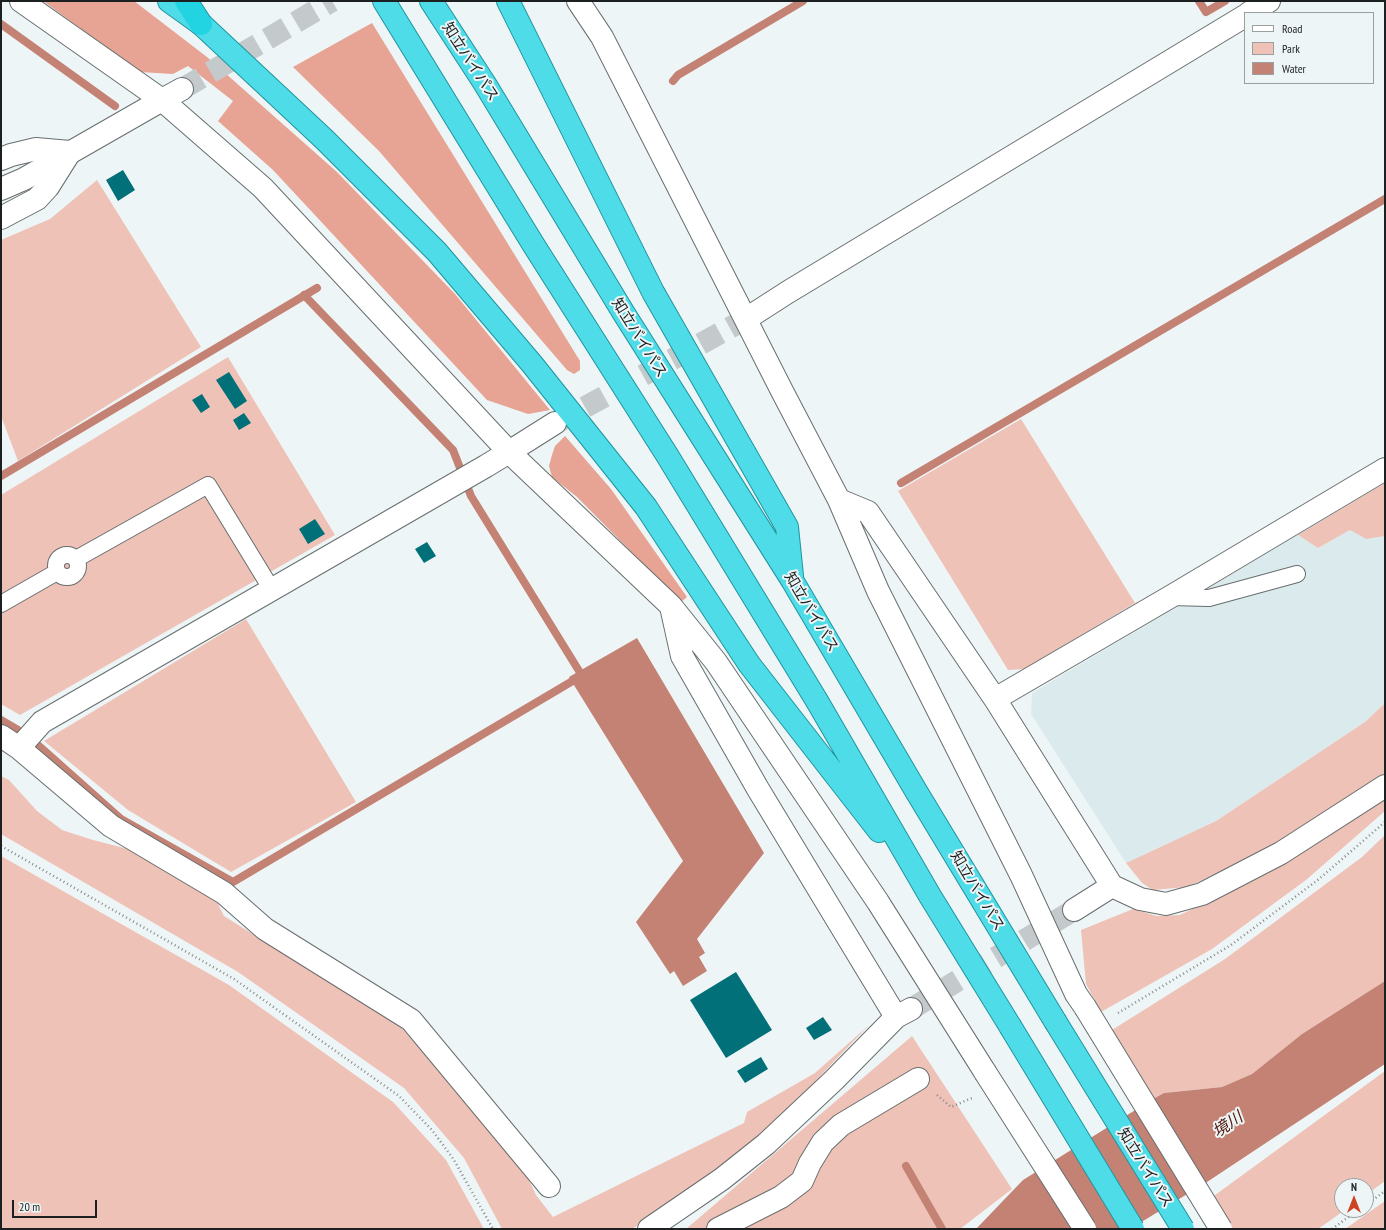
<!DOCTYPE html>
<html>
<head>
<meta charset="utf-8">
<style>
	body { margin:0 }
	#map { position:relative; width:1386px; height:1230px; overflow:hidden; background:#eef5f6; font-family:"PT Sans Narrow",sans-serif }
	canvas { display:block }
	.frame { position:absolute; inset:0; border:2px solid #1d2020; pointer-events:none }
	.legend { position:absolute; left:1244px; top:12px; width:130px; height:72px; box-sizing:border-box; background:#eef5f6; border:1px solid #9aa0a0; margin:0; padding:5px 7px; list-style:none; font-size:12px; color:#1d2020 }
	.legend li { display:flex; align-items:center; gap:8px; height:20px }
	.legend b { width:20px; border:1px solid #9aa0a0 }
	.north { position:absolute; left:1334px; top:1178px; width:40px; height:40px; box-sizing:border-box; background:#eef5f6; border:1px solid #9aa0a0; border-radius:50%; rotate:0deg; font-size:11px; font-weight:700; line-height:16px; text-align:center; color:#1d2020 }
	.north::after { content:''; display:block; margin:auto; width:14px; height:18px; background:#ce4325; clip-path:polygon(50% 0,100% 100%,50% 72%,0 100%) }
	.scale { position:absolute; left:12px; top:1200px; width:85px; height:18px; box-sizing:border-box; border:2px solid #1d2020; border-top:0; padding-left:5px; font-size:12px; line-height:14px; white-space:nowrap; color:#1d2020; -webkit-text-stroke:3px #eef5f6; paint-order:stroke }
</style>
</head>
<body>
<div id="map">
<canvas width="1386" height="1230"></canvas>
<div class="frame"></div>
<ul class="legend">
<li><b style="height:5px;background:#fff"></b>Road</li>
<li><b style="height:11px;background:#efc2b8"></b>Park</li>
<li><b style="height:11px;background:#c38273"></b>Water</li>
</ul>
<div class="north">N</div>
<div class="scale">20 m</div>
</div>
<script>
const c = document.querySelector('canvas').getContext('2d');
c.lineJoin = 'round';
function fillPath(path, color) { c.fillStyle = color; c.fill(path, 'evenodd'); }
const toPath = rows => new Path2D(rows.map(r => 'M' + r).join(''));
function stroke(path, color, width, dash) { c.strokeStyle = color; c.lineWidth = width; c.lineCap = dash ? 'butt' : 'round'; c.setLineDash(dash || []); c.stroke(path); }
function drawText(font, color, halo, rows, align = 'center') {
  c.font = font + ' "PT Sans Narrow","Noto Sans JP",sans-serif'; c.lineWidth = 4; c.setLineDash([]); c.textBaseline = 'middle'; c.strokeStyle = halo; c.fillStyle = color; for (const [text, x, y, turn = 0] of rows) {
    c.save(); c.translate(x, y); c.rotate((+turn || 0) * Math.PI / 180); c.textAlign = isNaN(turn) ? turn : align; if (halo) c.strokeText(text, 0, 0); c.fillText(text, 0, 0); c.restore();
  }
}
fillPath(toPath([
	[1350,530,1366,539,1385,536,1385,703,1365,722,1216,821,1126,863,1031,714,1032,693,1298,535,1318,548]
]), '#dbebed');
fillPath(toPath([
	[97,180,201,347,18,461,1,416,1,240,50,219],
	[228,357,335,535,20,715,1,704,1,495],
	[1021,419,1135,603,1024,669,1008,670,898,491],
	[1385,483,1385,536,1366,539,1350,530,1318,548,1298,535],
	[246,619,356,802,231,872,128,810,44,741],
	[1385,703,1385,777,1271,849,1187,887,1153,890,1142,883,1126,863,1216,821,1365,722],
	[1,776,9,780,37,811,62,830,93,840,128,849,216,900,224,916,401,1027,524,1170,536,1195,553,1217,744,1123,747,1112,815,1073,869,1025,757,1142,716,1176,632,1229,502,1229,464,1158,404,1088,238,972,1,834],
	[1385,795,1385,811,1306,880,1212,949,1101,1012,1086,984,1081,930,1133,909,1157,916,1180,915,1267,873],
	[1385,835,1385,981,1302,1034,1252,1074,1222,1087,1164,1093,1153,1099,1112,1030,1225,959,1362,857],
	[1,856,229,985,393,1102,446,1160,484,1229,1,1229],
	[912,1036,1012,1189,960,1229,686,1229],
	[1385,1071,1385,1181,1366,1195,1366,1186,1342,1186,1342,1210,1345,1210,1318,1229,1231,1229,1211,1198],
	[1385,1201,1385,1229,1345,1229]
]), '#efc2b8');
fillPath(toPath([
	[43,1,134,1,207,57,337,172,455,294,550,410,528,414,487,400,273,170,218,121,233,101,188,66,173,74,140,72],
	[372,23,580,361,580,370,574,374,567,370,379,151,293,67],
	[565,436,611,489,687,597,681,602,577,497,552,477,549,466,552,455,555,446]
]), '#e7a393');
fillPath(toPath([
	[637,638,764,853,697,939,705,953,699,957,707,971,683,986,674,971,670,974,636,922,683,861,569,677],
	[1385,981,1385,1064,1207,1182,1130,1229,976,1229,1023,1180,1153,1099,1164,1093,1222,1087,1252,1074,1302,1034]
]), '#c38273');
stroke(toPath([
	[1199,1,1206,12,1225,1],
	[1,24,115,106],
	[673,81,678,75,803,1],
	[304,295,453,450,471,496,584,679],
	[1,476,317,288],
	[901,483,1385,199],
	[1,720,18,730],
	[39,746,121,819,233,882,581,676],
	[906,1166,942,1229]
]), '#c38273', 8);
fillPath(toPath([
	[123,170,135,190,118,201,106,180],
	[229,372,247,401,235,409,216,380],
	[202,394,210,407,201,413,192,400],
	[244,413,251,423,239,430,233,420],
	[315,519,325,534,308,544,299,529],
	[427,542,436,556,424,563,415,549],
	[736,972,772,1030,726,1058,690,1000],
	[823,1017,832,1030,814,1040,806,1028],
	[761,1057,768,1069,745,1083,737,1071]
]), '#017078');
stroke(toPath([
	[182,89,332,1],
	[911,1009,1074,910]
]), '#c4cacb', 22, [22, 11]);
stroke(toPath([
	[556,423,746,319]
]), '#c4cacb', 22, [22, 11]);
const service = toPath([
	'56 566a11 11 0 1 1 22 0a11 11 0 1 1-22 0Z',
	[76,559,208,485,272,590],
	[1170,597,1209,598,1297,574],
	[1,604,57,572]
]);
const minor = toPath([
	[21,1,162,100,182,89],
	[578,1,602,37,782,391,839,500,878,591,1021,875,1076,994,1085,1007],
	[1,159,11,155,36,149,70,152,48,187,37,199,1,218],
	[839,500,868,512,995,699,1112,886,1140,899,1166,904,1202,894,1281,853,1385,786],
	[672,611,682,656,758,789,896,1017],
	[995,699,1170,597,1385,469],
	[1,736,19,748,42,722,486,466,509,452,671,606,716,662,878,902,985,1072],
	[19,748,111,826,224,893,265,929,411,1020,549,1186],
	[1074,910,1112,886],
	[649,1229,722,1179,766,1144,834,1080,896,1017,911,1009],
	[718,1229,781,1197,802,1181,810,1163,823,1142,841,1125,918,1079]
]);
const tertiary = toPath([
	[1249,13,1269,1],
	[1,189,24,179,162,100,263,188,509,452,555,423],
	[746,319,788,292,1245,16]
]);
const trunk = toPath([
	[169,1,201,24,324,139,437,252,532,364,646,507,749,664,879,831],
	[384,1,533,244,667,455,817,701,930,896,1010,1026],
	[431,1,485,84,623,312,792,580,916,791,1055,1021],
	[508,1,653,292,787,527,792,576]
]);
const motorway = toPath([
	[186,1,201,24]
]);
stroke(service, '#686e6e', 18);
stroke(minor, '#686e6e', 24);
stroke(tertiary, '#686e6e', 24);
stroke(trunk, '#20959e', 24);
stroke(motorway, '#20959e', 24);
stroke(toPath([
	[1,846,234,979,399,1096,432,1130,454,1160,493,1229],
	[1118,1013,1231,945,1319,879,1385,822],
	[937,1095,951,1107,972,1098],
	[1366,1205,1385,1191],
	[1332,1229,1358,1210]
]), '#868b8b', 2.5, [1, 3]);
stroke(service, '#fff', 16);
stroke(minor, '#fff', 22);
stroke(tertiary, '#fff', 22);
stroke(trunk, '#4edce8', 22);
stroke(motorway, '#22d4e2', 22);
const minorBridge = toPath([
	[1085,1007,1221,1229],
	[985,1072,1085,1229]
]);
const trunkBridge = toPath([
	[1055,1021,1183,1229],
	[1010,1026,1133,1229]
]);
stroke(minorBridge, '#686e6e', 24, []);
stroke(trunkBridge, '#20959e', 24, []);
stroke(minorBridge, '#fff', 22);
stroke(trunkBridge, '#4edce8', 22);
drawText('15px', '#1d2020', '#eef5f6', [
	["知立バイパス",470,62,57],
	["知立バイパス",639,338,58],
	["知立バイパス",811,612,59],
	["知立バイパス",977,891,59],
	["知立バイパス",1145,1168,58]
]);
drawText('italic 16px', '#501508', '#eef5f6', [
	["境川",1228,1125,-34]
]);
</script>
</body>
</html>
